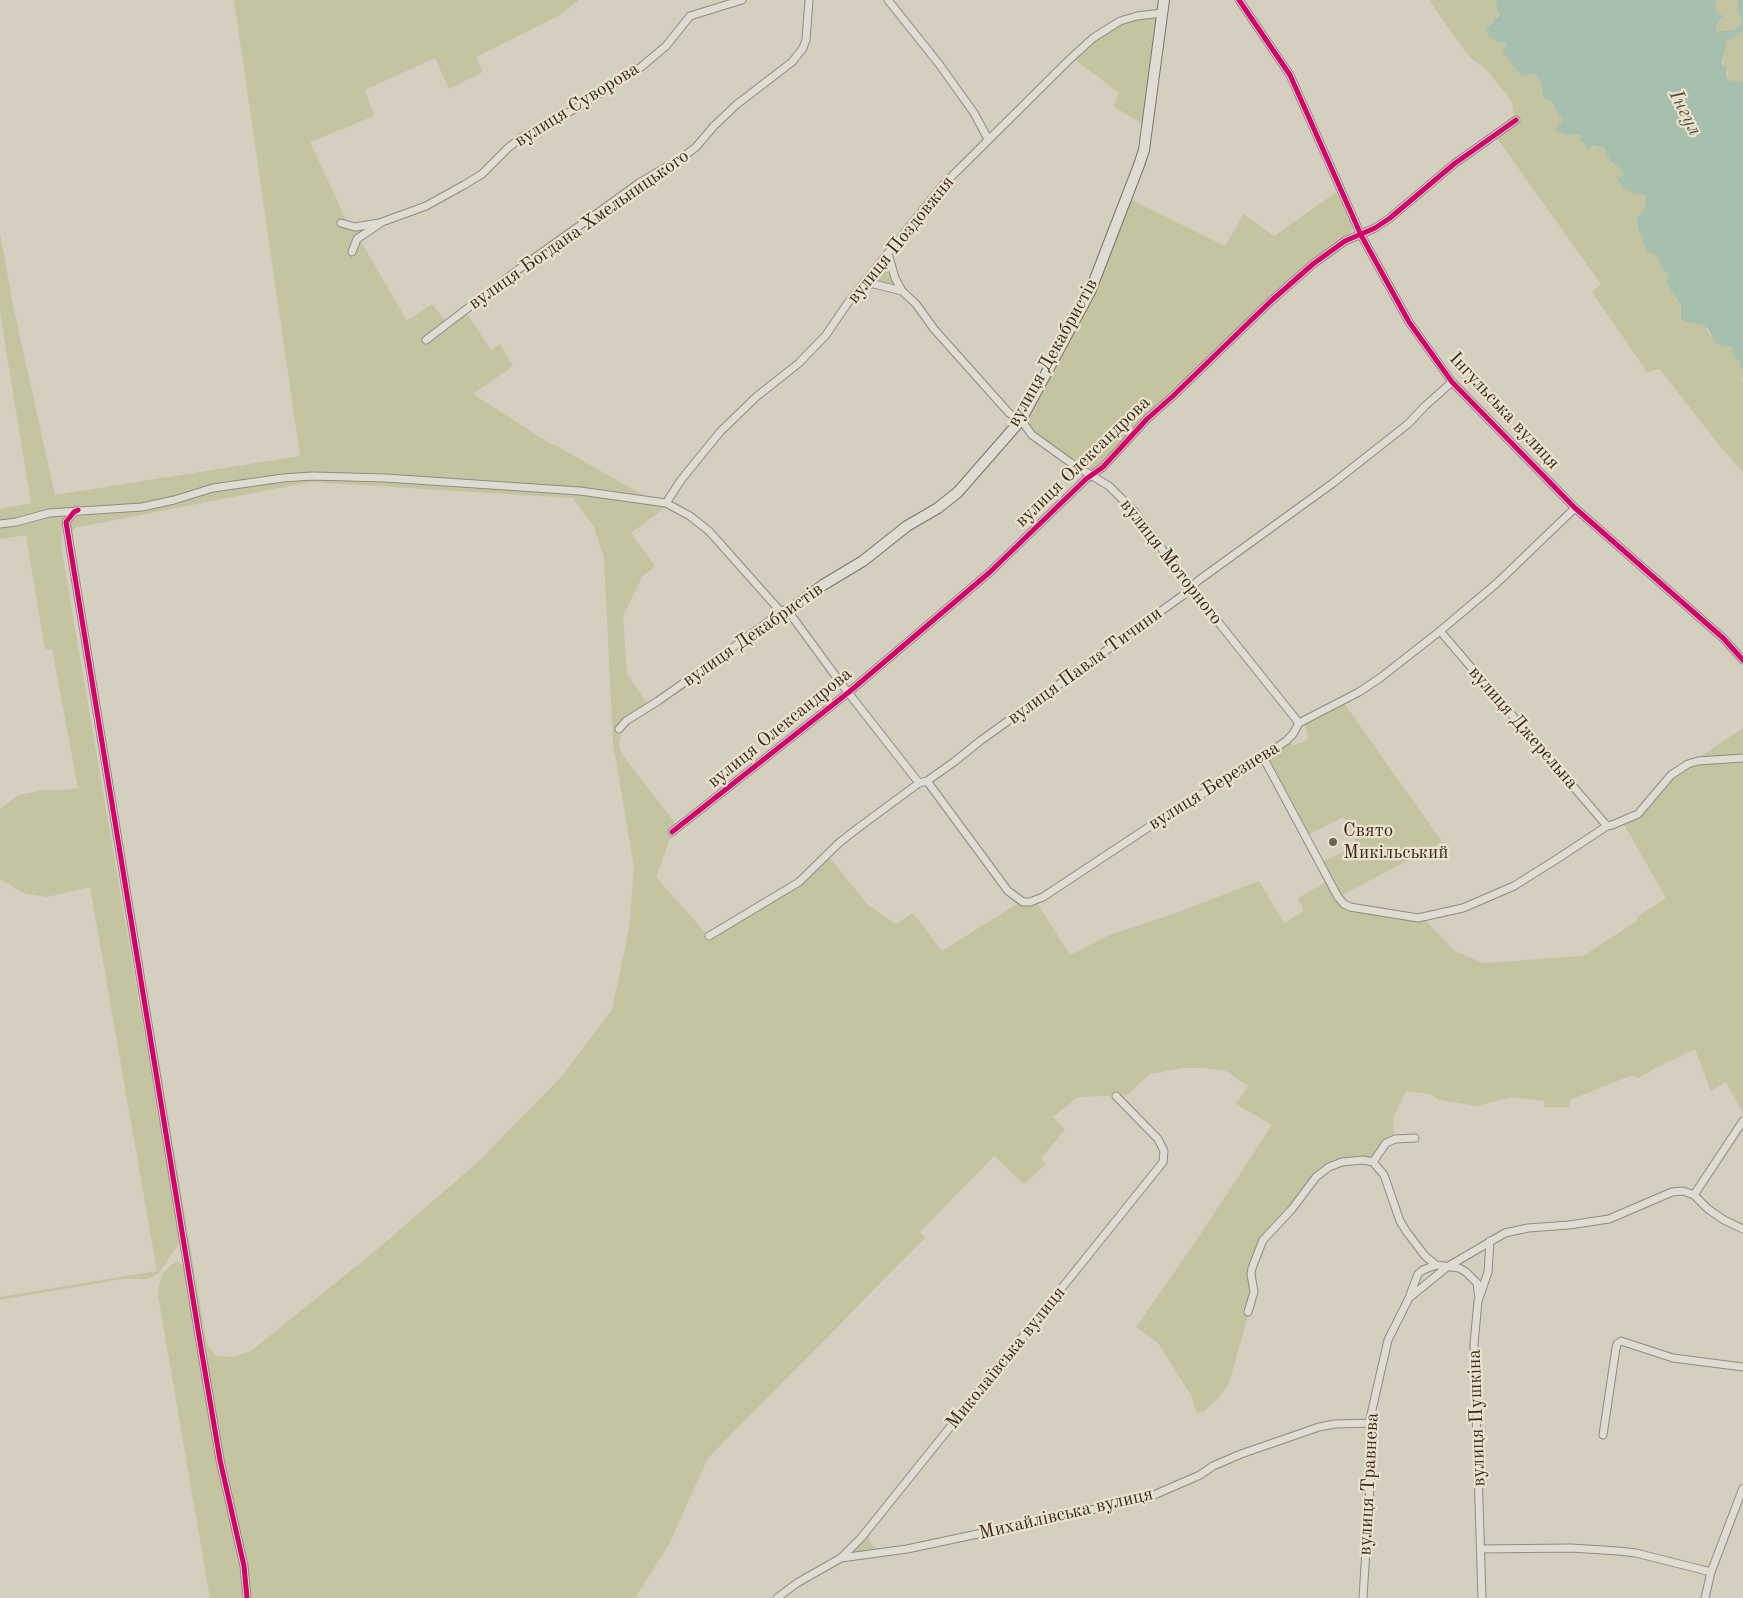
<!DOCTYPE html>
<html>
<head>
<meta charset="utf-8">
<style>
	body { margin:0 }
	canvas { display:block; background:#d4cfbe }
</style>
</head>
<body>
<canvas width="1743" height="1598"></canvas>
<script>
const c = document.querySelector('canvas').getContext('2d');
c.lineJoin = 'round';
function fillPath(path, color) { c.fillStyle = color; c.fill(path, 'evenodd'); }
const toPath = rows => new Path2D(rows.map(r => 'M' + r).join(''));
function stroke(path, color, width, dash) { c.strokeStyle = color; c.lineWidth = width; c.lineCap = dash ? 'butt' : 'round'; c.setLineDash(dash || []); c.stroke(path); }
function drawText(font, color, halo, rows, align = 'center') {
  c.font = font + ' "Old Standard TT",serif'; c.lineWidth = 4.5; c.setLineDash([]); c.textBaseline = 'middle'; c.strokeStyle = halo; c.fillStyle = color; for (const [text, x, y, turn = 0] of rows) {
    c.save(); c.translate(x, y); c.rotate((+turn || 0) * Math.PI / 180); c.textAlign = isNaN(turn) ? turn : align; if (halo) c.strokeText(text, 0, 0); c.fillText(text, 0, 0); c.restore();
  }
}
fillPath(toPath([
	[234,0,579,0,558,16,476,57,483,72,449,89,435,58,365,90,374,116,310,142,347,222,354,225,382,220,360,240,407,321,432,304,449,325,466,312,491,350,500,344,513,366,473,394,552,445,555,445,650,499,312,474,191,493,142,505,62,508,0,521,0,509,31,503,0,312,0,233,13,305,55,495,300,456],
	[1429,0,1496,0,1497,8,1500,13,1486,28,1487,34,1490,38,1498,42,1506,43,1505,47,1508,56,1522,77,1532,73,1536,75,1541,83,1543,96,1552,101,1556,111,1563,120,1557,128,1559,131,1567,135,1574,134,1580,136,1590,149,1596,146,1605,148,1607,152,1605,155,1609,158,1610,162,1614,163,1623,173,1623,176,1619,182,1625,189,1646,195,1645,207,1637,217,1638,229,1644,237,1646,248,1655,255,1659,260,1660,267,1668,274,1669,277,1666,283,1681,305,1680,316,1685,322,1698,323,1705,326,1715,344,1721,347,1731,346,1733,355,1741,364,1740,367,1743,370,1743,376,1741,378,1743,382,1743,473,1714,439,1660,369,1647,372,1592,292,1601,284,1494,134,1510,121,1514,116,1512,103,1508,96,1485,68,1469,57],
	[1716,0,1737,0,1742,21,1733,31,1716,32,1715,28,1721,18,1716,11],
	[1156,17,1158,18,1144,125,1113,106,1119,93,1073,58,1095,40,1121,23],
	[1743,31,1743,82,1730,81,1727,78,1728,71,1723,66,1724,53,1727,40],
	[1338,191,1353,228,1349,235,1329,248,1102,466,1091,470,1073,461,1034,433,1030,427,1029,413,1130,199,1225,246,1244,214,1274,236],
	[886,258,898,286,868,282],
	[345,478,578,493,666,507,631,533,655,566,642,577,623,616,627,674,648,705,622,729,619,747,623,756,676,824,675,835,669,841,656,877,710,938,799,883,828,856,868,905,896,924,913,913,942,951,1017,904,1016,900,1037,903,1070,955,1109,935,1176,913,1259,881,1284,923,1304,911,1298,898,1327,881,1343,906,1424,919,1455,951,1483,963,1583,956,1638,920,1637,917,1666,898,1625,826,1622,824,1638,813,1660,784,1743,728,1743,1113,1726,1082,1711,1091,1695,1049,1652,1070,1639,1078,1632,1075,1570,1100,1570,1107,1544,1107,1544,1101,1513,1097,1477,1106,1440,1100,1429,1094,1406,1091,1393,1118,1394,1138,1367,1162,1343,1164,1323,1173,1264,1240,1253,1273,1255,1292,1229,1383,1218,1399,1203,1412,1197,1413,1191,1395,1158,1343,1136,1327,1196,1241,1272,1125,1236,1104,1248,1086,1226,1071,1205,1068,1183,1068,1150,1074,1127,1095,1078,1097,1053,1117,1065,1130,1041,1158,1046,1164,1024,1184,994,1156,920,1232,925,1238,708,1458,668,1546,635,1598,249,1598,219,1450,95,714,65,543,68,524,75,515,80,514,102,513,201,492,283,480],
	[310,482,573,498,594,527,604,558,613,743,634,868,629,928,612,1010,560,1078,480,1160,380,1247,251,1351,233,1357,216,1356,207,1345,70,538,74,528],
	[45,516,62,516,63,519,61,546,180,1242,158,1274,147,1279,122,1279,0,1300,0,1297,157,1271,90,887,47,897,23,893,0,879,0,809,18,795,43,790,65,790,78,788,52,649,45,650,26,535,0,539,0,527],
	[1344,703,1442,842,1339,897,1322,862,1358,844,1344,817,1308,835,1268,760,1268,757,1288,743,1295,745,1307,740,1308,736,1305,723],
	[179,1262,185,1267,240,1559,245,1598,210,1598,158,1295,159,1284,163,1274,172,1264],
	[868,1534,871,1543,877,1550,852,1554,852,1551]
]), '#c5c4a1');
fillPath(toPath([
	[1496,0,1716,0,1716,11,1723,16,1720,19,1716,28,1716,32,1718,32,1721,31,1733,31,1741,23,1742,18,1736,11,1738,6,1737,0,1743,0,1743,31,1733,39,1727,40,1722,63,1723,66,1727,68,1726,76,1728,80,1743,82,1743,370,1740,367,1740,362,1735,359,1733,355,1731,346,1723,347,1715,344,1709,330,1703,325,1685,322,1681,319,1681,305,1666,283,1669,277,1668,274,1660,267,1659,260,1655,255,1648,253,1645,246,1642,243,1644,238,1638,229,1637,217,1645,207,1646,195,1633,194,1625,189,1619,182,1617,176,1622,177,1623,173,1614,163,1610,162,1609,158,1605,155,1606,150,1603,147,1593,146,1588,150,1585,143,1580,141,1581,138,1580,135,1573,134,1567,135,1556,131,1555,129,1563,120,1556,111,1552,101,1543,98,1541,83,1536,75,1532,73,1522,77,1502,51,1506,46,1506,43,1498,42,1490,38,1487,34,1486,28,1493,22,1494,18,1498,17,1500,13,1497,8]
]), '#a7c0ae');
const street = toPath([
	[888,0,939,64,974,113,988,139],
	[1239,0,1290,75,1361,235,1409,322,1452,382,1575,508,1723,638,1743,660],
	[341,223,355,227,379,223],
	[352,252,357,239,382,222,426,206,464,185,482,174,508,148,522,137,573,110,641,67,666,46,690,16,742,0],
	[888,253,895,278,902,291,916,304,934,329,1009,413,1021,420,1032,435,1071,463,1109,486,1133,510,1191,588,1299,723],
	[863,284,874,284,902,291],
	[426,340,519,269,617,199,639,183,683,157,696,147,714,126,736,105,792,62,803,48,806,40,809,0],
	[666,503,681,480,720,432,756,397,799,363,826,335,847,304,943,185,1069,60,1093,38,1120,21,1137,16,1162,13],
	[78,510,74,512,66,522,201,1348,220,1460,244,1566,247,1598],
	[0,524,16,522,49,513,142,507,174,500,213,488,283,478,312,476,386,478,580,491,666,503,690,516,709,531,781,612,712,663,658,701,626,721,619,729],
	[788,611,843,686,919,783],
	[1440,631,1607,826],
	[1263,757,1338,897,1344,904,1350,907,1418,918,1463,908,1514,886,1557,859,1607,826,1612,825,1638,814,1671,775,1688,764,1698,761,1743,758],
	[927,781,1008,891,1023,902,1030,902,1043,897,1167,815,1263,757,1286,741,1293,734,1299,723,1359,692,1380,678,1440,631,1497,583,1575,508],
	[672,832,849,692,990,572,1086,479,1103,467,1147,419,1173,396,1271,301,1313,264,1345,241,1375,228,1390,218,1454,164,1516,120],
	[709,936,799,882,840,842,858,828,919,783,927,781,954,762,980,741,1182,596,1199,580,1333,483,1408,424,1425,406,1452,382],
	[1373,1162,1384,1175,1400,1221,1406,1231,1425,1256,1436,1265],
	[1694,1195,1708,1209,1724,1220,1743,1229],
	[1410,1295,1418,1274,1423,1270,1436,1265,1459,1268,1466,1272,1477,1283,1479,1298],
	[1248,1312,1254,1292,1251,1274,1252,1268,1263,1240,1292,1209,1316,1177,1329,1167,1342,1162,1363,1160,1373,1162,1386,1143,1395,1139,1415,1138],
	[1603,1435,1616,1348,1617,1344,1621,1341,1673,1358,1743,1367],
	[1481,1549,1571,1548,1618,1551,1636,1553,1711,1572],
	[841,1558,907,1549,1147,1498,1200,1475,1213,1466,1241,1454,1319,1427,1335,1424,1369,1423],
	[777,1598,797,1583,841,1558,861,1538,1163,1162,1164,1151,1158,1139,1116,1096],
	[1363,1598,1373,1436,1369,1423,1388,1340,1409,1298,1447,1267,1505,1233,1528,1228,1569,1225,1609,1219,1672,1192,1683,1191,1694,1195,1743,1121],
	[1482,1598,1474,1344,1478,1301,1488,1272,1490,1241],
	[1705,1598,1711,1572,1743,1488]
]);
const secondary = toPath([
	[781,612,788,611,823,585,863,561,907,526,938,508,958,492,1021,420,1090,292,1139,165,1144,150,1164,0]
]);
stroke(street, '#918b80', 9);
stroke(secondary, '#7b756b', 12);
stroke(street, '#dfdcd3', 7);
stroke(secondary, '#dfdcd3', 10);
stroke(toPath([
	[1239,0,1290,75,1361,235,1409,322,1452,382,1575,508,1723,638,1743,660],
	[78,510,74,512,66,522,201,1348,220,1460,244,1566,247,1598],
	[672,832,849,692,990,572,1086,479,1103,467,1147,419,1173,396,1271,301,1313,264,1345,241,1375,228,1390,218,1454,164,1516,120]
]), '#d6006c', 5);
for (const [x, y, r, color] of [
	[1333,842,5,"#726255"]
]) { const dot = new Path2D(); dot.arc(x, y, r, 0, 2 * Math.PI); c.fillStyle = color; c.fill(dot); stroke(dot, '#eae3ce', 2); }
drawText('19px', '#3d271c', '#eae3ce', [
	["вулиця Суворова",577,105,-32],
	["вулиця Богдана Хмельницького",579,230,-35],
	["вулиця Поздовжня",901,240,-51],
	["вулиця Декабристів",1053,353,-61],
	["Інгульська вулиця",1504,411,47],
	["вулиця Олександрова",1083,462,-44],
	["вулиця Моторного",1171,562,52],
	["вулиця Декабристів",753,635,-35],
	["вулиця Павла Тичини",1085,666,-36],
	["вулиця Олександрова",780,728,-39],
	["вулиця Джерельна",1523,728,49],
	["вулиця Березнева",1214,786,-32],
	["Миколаївська вулиця",1006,1358,-51],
	["вулиця Пушкіна",1477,1418,-92],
	["вулиця Травнева",1369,1484,-87],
	["Михайлівська вулиця",1066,1514,-13]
]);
drawText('19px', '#3d271c', '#eae3ce', [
	["Свято",1343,831],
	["Микільський",1343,853]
], 'left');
drawText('italic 20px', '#534c3f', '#eae3ce', [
	["Інгул",1685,113,63]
]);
</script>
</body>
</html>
